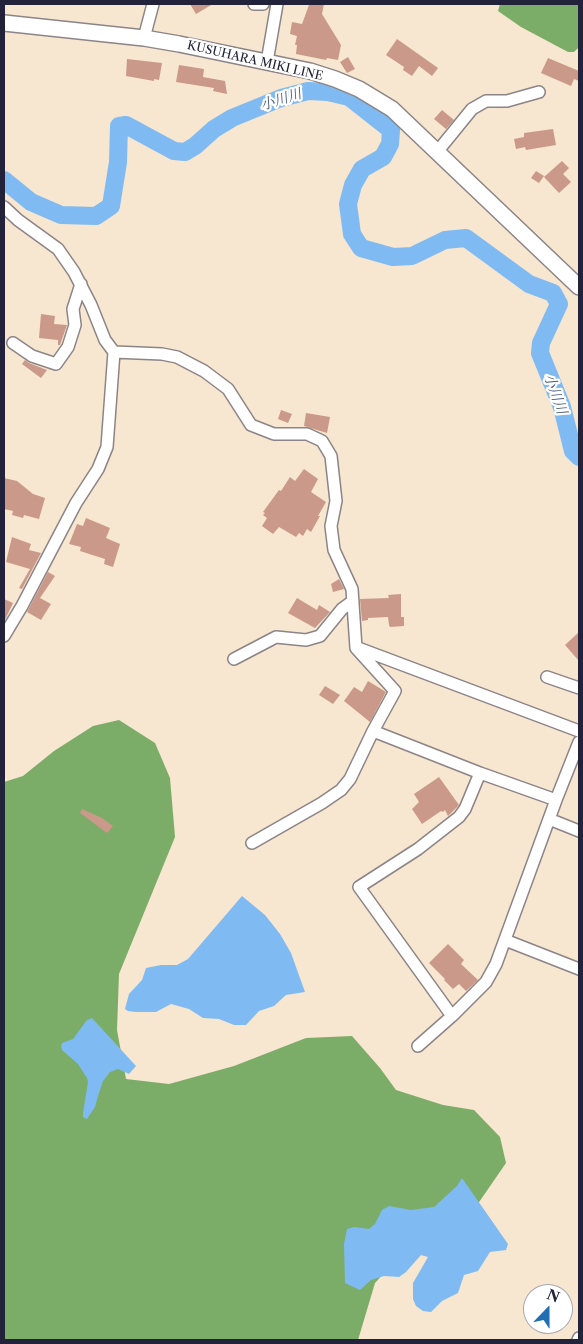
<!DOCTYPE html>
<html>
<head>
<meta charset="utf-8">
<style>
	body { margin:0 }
	#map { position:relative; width:583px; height:1344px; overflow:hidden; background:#f7e6d0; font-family:"Libre Caslon Text",serif }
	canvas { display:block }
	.frame { position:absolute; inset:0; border:5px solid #22223b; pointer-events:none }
	.north { position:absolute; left:523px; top:1284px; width:50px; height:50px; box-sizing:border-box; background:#fff; border:1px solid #a7a7b1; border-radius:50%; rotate:22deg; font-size:14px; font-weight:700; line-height:20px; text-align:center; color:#22223b }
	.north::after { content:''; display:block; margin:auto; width:18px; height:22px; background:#1f6fb2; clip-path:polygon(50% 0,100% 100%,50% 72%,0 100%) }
</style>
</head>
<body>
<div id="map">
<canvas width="583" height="1344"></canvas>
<div class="frame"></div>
<div class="north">N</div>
</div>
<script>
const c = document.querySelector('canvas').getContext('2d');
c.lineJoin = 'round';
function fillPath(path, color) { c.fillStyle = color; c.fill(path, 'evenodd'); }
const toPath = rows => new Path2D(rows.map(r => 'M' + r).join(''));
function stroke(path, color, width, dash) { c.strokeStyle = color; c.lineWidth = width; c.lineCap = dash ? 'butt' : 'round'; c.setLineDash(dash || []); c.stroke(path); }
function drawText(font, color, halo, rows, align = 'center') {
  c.font = font + ' "Libre Caslon Text","Noto Serif JP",serif'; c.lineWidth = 4.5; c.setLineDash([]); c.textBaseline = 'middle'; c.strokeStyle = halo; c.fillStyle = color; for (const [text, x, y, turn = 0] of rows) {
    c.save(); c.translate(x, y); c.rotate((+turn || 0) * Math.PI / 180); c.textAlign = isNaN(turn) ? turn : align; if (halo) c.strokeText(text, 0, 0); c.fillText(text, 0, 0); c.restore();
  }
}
fillPath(toPath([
	[500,4,579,4,579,47,574,52,568,52,521,27,498,11],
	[119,720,155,743,170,778,175,837,119,974,117,1030,126,1079,169,1084,234,1066,306,1038,352,1036,380,1068,396,1090,443,1105,474,1110,500,1137,506,1163,475,1208,405,1250,375,1283,358,1340,4,1340,4,782,23,776,54,751,93,726]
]), '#7bad68');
fillPath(toPath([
	[242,896,265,915,280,934,291,953,305,992,286,995,274,1006,259,1011,246,1025,234,1025,219,1019,203,1018,189,1009,171,1004,156,1012,136,1012,128,1011,125,1009,129,994,142,980,146,968,161,965,177,965,188,959],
	[92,1018,136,1066,129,1074,118,1069,110,1072,103,1081,98,1096,95,1107,87,1119,83,1117,83,1113,88,1082,87,1078,78,1064,62,1050,61,1046,62,1043,73,1039,87,1020],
	[462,1178,508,1244,506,1250,490,1252,478,1271,464,1275,458,1293,442,1301,431,1312,423,1311,416,1306,413,1299,413,1283,428,1257,421,1255,406,1272,399,1277,384,1276,371,1280,360,1290,345,1283,344,1244,347,1229,354,1227,369,1229,375,1224,382,1210,389,1206,411,1210,434,1207,457,1186]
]), '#7fbbf2');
stroke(toPath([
	[4,180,31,202,61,215,96,216,111,206,118,162,119,126,126,125,174,151,185,152,195,146,214,129,232,118,281,98,308,91,328,92,349,97,391,130,390,144,383,157,362,169,353,185,348,204,352,234,361,248,393,257,412,256,445,240,466,238,529,284,553,293,559,304,541,343,540,353,562,407,573,451,579,457]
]), '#7fbbf2', 18);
fillPath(toPath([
	[190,4,213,4,196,14],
	[308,4,324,4,322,14,341,45,338,60,327,58,326,60,296,54,297,45,295,45,297,36,290,34,292,22,302,24,309,5],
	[397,39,438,68,432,76,419,66,412,76,403,70,404,67,386,55],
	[348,57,355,69,347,73,340,62],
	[548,58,579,71,579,81,574,79,571,86,541,73],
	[127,59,162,63,159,80,154,79,154,81,126,76],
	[179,65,204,69,203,77,225,81,227,94,213,91,214,88,176,82],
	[442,110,454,120,446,129,434,119],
	[553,129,556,145,526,150,525,147,516,149,514,139,524,137,524,133],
	[562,161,569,168,563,174,571,182,559,193,544,177],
	[536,171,544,176,539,183,531,178],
	[41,314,55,316,54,324,67,325,60,345,58,345,58,340,39,338],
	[25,360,29,363,47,370,41,378,22,364],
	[281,410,292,414,288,423,278,419],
	[306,413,330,417,327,433,304,426],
	[304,469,318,479,311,492,326,502,318,516,320,516,311,532,307,529,303,536,299,533,296,537,279,527,273,534,262,526,267,518,263,515,265,513,263,512,279,490,281,491,290,477,295,481],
	[4,478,17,481,33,494,45,498,39,519,24,515,23,518,12,515,13,511,4,509],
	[86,518,110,528,106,538,120,544,113,567,104,564,105,559,80,551,81,547,69,544,77,524,83,526],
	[12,537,31,544,29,550,41,553,22,589,19,588,30,569,6,562],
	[48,572,55,576,40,598,51,604,41,620,27,612],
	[339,579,344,589,333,592,331,584],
	[401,594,401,617,404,617,404,626,390,627,389,625,388,617,368,618,368,620,362,621,360,599,389,598,388,595],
	[297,598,317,610,319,605,330,612,315,628,288,613],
	[4,599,13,603,4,622],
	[579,632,579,661,565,645],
	[368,681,386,692,370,722,344,701,354,687,362,692],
	[325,686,340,695,333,704,319,695],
	[439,777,459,805,448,816,445,810,443,812,441,811,422,824,412,809,419,802,414,794],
	[82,809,102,818,113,826,107,833,80,813],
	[448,944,464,960,461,964,478,980,466,991,459,984,453,989,444,980,445,979,429,963]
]), '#ca9989');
const street = toPath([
	[254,4,263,4],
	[144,38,153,4],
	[267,62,277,4],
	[437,152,472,109,486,101,507,101,539,92],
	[4,207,18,220,58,249,74,272,91,305,105,340,114,352,107,447,98,469,76,503,22,606,4,636],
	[13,343,32,356,56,364,68,347,75,325,73,309,81,284],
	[114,352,162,354,177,357,204,371,228,389,251,425,274,434,307,434,322,441,331,456,336,501,331,526,334,550,352,589,356,648,395,691,373,731,350,779,341,790,322,803,252,843],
	[358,648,579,731],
	[234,659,276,637,306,640,320,636,342,609,353,601],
	[547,677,579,688],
	[373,731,480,773,556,800],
	[549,819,579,831],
	[505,940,579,969],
	[452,1016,359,887,418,849,459,817,465,809,480,773],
	[418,1046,452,1016,486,982,496,964,556,800,579,742],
	[578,1340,579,1338]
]);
const secondary = toPath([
	[4,23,144,38,179,44,310,71,335,79,359,89,392,109,579,287]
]);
stroke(street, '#8c8486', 14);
stroke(secondary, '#8c8486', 18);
stroke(street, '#fff', 11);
stroke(secondary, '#fff', 15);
drawText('12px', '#22223b', '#fff', [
	["KUSUHARA MIKI LINE",255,61,13]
]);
drawText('italic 14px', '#43587b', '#fff', [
	["小川川",281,100,-18],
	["小川川",555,394,70]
]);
</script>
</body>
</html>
